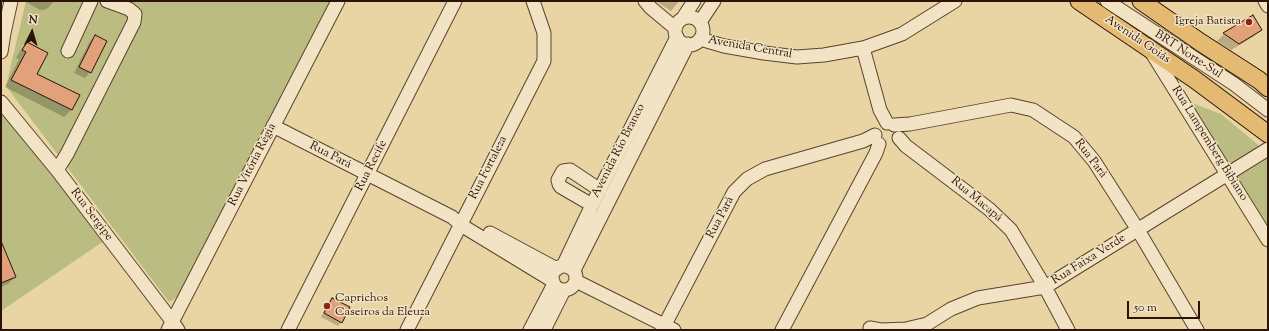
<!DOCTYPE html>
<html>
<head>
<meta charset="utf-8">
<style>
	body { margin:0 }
	#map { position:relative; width:1269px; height:331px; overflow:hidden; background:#e9d4a4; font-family:"Sorts Mill Goudy",serif }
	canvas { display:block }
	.frame { position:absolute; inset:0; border:2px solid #2b1307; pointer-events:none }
	.north { position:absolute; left:12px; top:12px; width:40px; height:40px; -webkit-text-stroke:3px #f1e3c4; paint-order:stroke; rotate:5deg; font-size:11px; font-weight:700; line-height:16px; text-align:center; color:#2b1307 }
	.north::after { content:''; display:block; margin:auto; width:14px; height:18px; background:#2b1307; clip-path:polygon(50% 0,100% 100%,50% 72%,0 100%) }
	.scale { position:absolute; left:1127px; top:301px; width:73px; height:18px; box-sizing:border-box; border:2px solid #2b1307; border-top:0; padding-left:5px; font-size:12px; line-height:14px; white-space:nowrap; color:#2b1307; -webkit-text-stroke:3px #f1e3c4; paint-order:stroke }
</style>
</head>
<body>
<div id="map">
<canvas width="1269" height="331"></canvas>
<div class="frame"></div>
<div class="north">N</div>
<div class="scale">50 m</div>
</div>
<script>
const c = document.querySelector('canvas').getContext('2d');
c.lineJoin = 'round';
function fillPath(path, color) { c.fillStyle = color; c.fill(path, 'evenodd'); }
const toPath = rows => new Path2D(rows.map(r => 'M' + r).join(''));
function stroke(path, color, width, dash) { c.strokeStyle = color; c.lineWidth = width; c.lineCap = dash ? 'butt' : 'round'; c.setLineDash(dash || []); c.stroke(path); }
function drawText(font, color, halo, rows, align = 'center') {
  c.font = font + ' "Sorts Mill Goudy",serif'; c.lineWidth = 3; c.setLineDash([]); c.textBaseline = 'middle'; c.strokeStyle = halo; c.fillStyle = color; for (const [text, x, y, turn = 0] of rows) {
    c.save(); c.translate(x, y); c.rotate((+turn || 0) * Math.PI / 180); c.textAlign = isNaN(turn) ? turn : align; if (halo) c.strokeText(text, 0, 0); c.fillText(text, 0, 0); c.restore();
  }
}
fillPath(toPath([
	[26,1,333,1,179,296,169,302,6,86],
	[1184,100,1221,114,1268,153,1268,234],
	[1,113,54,177,104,241,1,311]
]), '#bbbc82');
fillPath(toPath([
	[26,1,54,1,48,8,44,10,40,10,26,2],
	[656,1,679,1,671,11],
	[1252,16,1261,30,1253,37,1231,50,1217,41,1224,34],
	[95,36,90,72,85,78,74,73,90,41],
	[27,44,36,74,79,96,71,110,64,117,5,87,19,59,16,58,20,51],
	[1,243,15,277,8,284,1,287],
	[332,299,341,322,338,326,321,317,328,303]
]), '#0003');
const building = toPath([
	[1253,15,1262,30,1239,44,1223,33,1253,15],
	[95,35,107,41,91,73,79,67,95,35],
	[27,42,48,53,37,74,80,95,72,110,11,80,26,52,22,50,27,42],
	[1,241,16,277,1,283,1,241],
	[332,298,350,307,342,323,324,313,332,298]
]);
fillPath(building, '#e1a27b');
stroke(building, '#2b1307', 1);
const minor = toPath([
	[645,1,651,8,675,28],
	[1107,1,1234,84,1268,110],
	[1265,1,1268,6],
	'675 31a14 14 0 1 1 28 0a14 14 0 1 1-28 0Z',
	[683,18,694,1],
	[700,22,714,1],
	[700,39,724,46,764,53,797,57,824,55,863,48,902,34,955,1],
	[863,48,880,110,887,123],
	[68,51,91,1],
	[1,52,4,33,11,1],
	[1152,53,1268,240],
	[1,102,57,170,172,321,178,330],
	[894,125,910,124,1011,105,1033,110,1074,137,1094,161,1138,230,1197,330],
	[273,126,452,217,461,225,553,281],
	[899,138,906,146,989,209,1011,230,1045,287,1068,330],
	[57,170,67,154,134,22,135,14,129,9,107,1],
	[592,205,561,187,559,184,558,180,563,171,570,170,600,190],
	[490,233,557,269],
	[563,266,592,205,677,37],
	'552 278a12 12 0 1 1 24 0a12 12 0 1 1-24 0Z',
	[574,270,688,44],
	[576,281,674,330],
	[870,328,881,330,906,329,927,324,951,309,978,298,1045,287,1268,149],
	[168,330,338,1],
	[288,330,455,1],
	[407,330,544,61,544,33,533,1],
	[530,330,554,284],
	[544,330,564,290],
	[662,330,734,192,747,179,765,169,863,141,875,135],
	[782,330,876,153,879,144]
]);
const major = toPath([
	[1079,1,1194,79,1268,134],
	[1141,1,1200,42,1259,80,1268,88]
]);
stroke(minor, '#5a432e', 15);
stroke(major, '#2b1307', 19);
stroke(minor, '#f1e3c4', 13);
stroke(major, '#e4ba72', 17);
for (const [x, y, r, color] of [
	[1249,22,4,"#8f2418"],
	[327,306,4,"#8f2418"]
]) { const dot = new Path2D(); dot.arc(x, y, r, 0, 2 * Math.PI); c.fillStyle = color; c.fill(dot); stroke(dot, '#f1e3c4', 1.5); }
drawText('12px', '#2b1307', '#f1e3c4', [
	["Igreja Batista",1241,22],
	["Caprichos",335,299,"left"],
	["Caseiros da Eleuza",335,313,"left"]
], 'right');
drawText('12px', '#2b1307', '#f1e3c4', [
	["Avenida Goiás",1137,40,34],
	["Avenida Central",750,48,10],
	["BRT Norte-Sul",1188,55,33],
	["Rua Lampemberg Bibiano",1209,144,58],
	["Avenida Rio Branco",619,151,-63],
	["Rua Pará",330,156,27],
	["Rua Pará",1090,159,53],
	["Rua Vitória Régia",253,165,-63],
	["Rua Recife",372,166,-63],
	["Rua Fortaleza",489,168,-63],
	["Rua Macapá",976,200,40],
	["Rua Sergipe",91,215,53],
	["Rua Pará",721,218,-62],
	["Rua Faixa Verde",1089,260,-32]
]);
</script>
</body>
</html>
